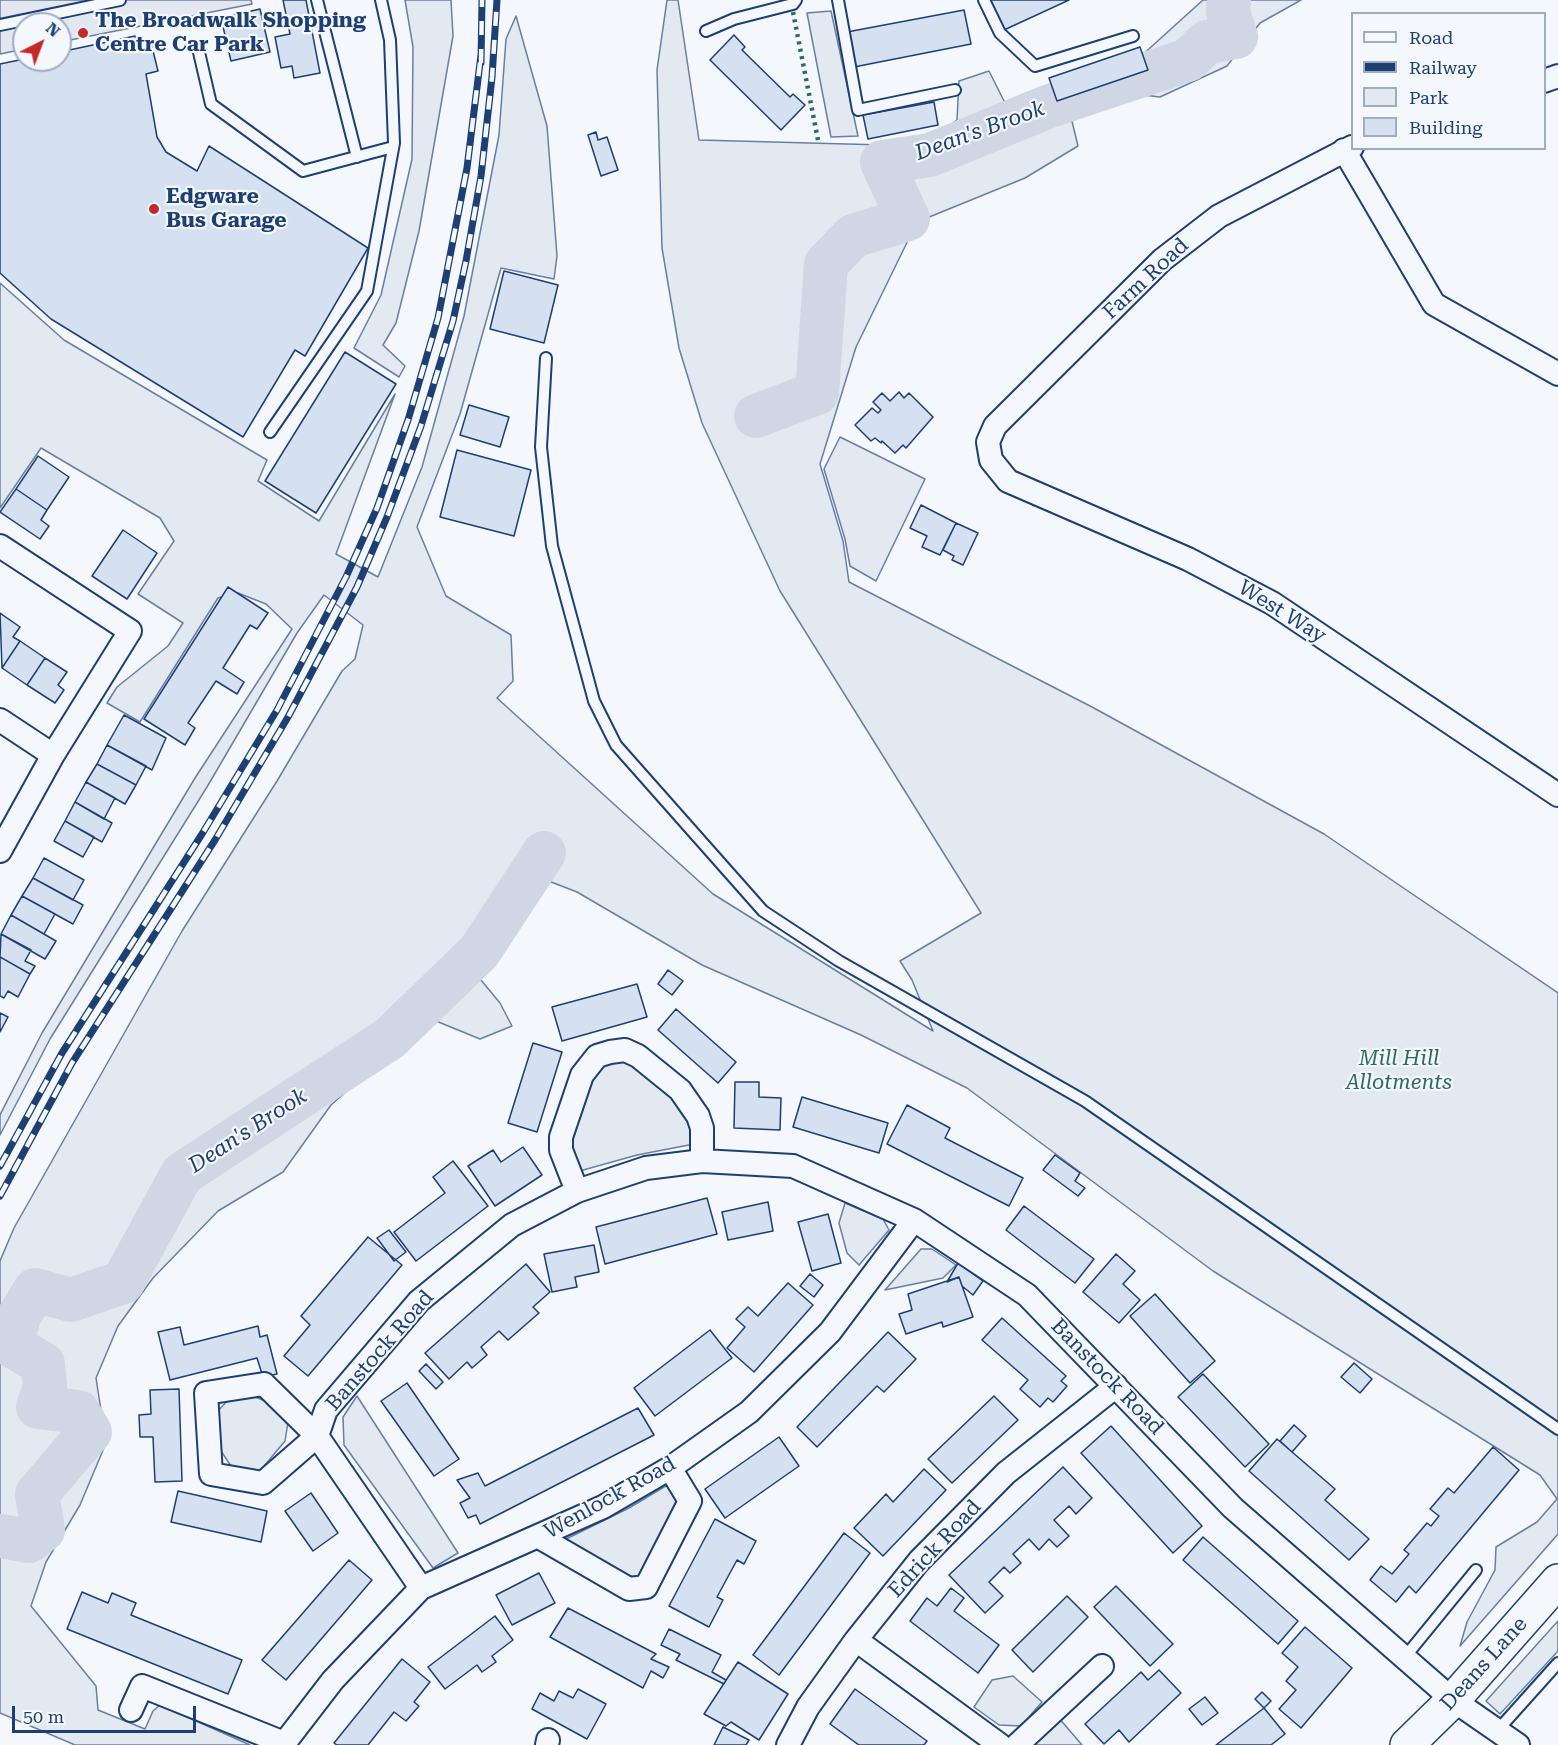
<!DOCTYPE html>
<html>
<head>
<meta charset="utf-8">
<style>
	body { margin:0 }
	#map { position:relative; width:1558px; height:1745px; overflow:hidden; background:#f4f7fb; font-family:"Roboto Serif",serif }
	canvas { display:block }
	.legend { position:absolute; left:1351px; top:12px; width:195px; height:138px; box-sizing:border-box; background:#f4f7fb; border:2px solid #9eadc5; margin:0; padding:8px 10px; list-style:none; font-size:18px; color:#1d3f73 }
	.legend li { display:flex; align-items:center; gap:12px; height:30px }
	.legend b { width:30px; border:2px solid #9eadc5 }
	.north { position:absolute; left:12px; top:12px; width:60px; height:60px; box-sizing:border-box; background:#f4f7fb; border:2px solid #9eadc5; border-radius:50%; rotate:42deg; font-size:16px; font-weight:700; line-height:24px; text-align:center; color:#1d3f73 }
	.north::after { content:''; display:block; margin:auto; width:21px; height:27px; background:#c62828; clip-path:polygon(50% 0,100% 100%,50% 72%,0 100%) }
	.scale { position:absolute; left:12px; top:1706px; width:184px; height:27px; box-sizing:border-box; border:3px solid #1d3f73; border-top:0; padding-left:8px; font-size:18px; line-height:21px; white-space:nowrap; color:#1d3f73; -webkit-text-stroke:4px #f4f7fb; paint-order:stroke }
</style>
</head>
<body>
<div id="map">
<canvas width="1558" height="1745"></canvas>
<ul class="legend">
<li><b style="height:8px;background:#f4f7fb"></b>Road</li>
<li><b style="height:8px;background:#1d3f73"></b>Railway</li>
<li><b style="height:16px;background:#e3e9f0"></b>Park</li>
<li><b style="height:16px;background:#d5e0f0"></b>Building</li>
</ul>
<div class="north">N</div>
<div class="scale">50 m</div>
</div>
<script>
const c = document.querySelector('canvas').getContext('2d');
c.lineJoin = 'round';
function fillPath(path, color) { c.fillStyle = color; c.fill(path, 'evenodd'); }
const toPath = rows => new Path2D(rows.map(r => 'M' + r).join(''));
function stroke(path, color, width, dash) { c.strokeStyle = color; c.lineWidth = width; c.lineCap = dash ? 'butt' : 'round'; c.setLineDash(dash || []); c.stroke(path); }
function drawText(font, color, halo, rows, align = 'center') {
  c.font = font + ' "Roboto Serif",serif'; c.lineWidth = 4.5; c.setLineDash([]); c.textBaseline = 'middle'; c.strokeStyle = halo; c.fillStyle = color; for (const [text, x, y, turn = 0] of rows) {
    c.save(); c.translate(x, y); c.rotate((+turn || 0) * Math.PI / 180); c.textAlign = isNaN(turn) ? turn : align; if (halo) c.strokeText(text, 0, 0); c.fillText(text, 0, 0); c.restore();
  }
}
const green = toPath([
	[405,0,451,0,453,36,419,231,396,323,383,345,405,366,399,377,354,348,381,295,412,159,413,47,405,0],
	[667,0,678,0,699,140,921,146,957,120,959,81,989,71,1008,109,1069,109,1078,146,1025,178,917,222,856,347,820,464,843,541,849,582,1092,707,1324,834,1558,993,1558,1534,1460,1646,1467,1622,1495,1570,1496,1547,1537,1522,1557,1499,1540,1475,1213,1271,967,1088,861,1035,702,965,577,892,546,880,497,934,471,968,500,1003,512,1026,480,1039,436,1021,388,1055,331,1105,283,1172,218,1211,153,1278,118,1326,96,1378,106,1443,80,1505,46,1562,31,1606,96,1686,98,1710,145,1729,153,1711,160,1705,250,1745,75,1745,0,1713,0,1261,14,1228,182,931,277,781,342,671,355,659,363,625,324,595,297,633,207,787,50,1039,0,1135,0,1115,42,1033,195,778,292,629,266,604,238,593,218,598,140,722,107,703,117,687,168,646,183,623,138,594,174,541,160,518,41,448,0,508,0,283,64,340,267,460,258,481,319,521,395,394,336,554,378,577,422,467,464,316,499,135,506,39,516,16,547,126,557,256,554,279,501,268,460,414,417,527,446,596,511,635,513,681,497,698,713,894,933,1031,912,980,900,961,981,913,780,591,702,423,679,348,662,248,657,70,667,0],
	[1203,0,1301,0,1260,23,1227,66,1160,97,1118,92,1140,57,1203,0],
	[831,11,858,136,831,137,807,13,831,11],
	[840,437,925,479,876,581,850,566,845,539,824,469,840,437],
	[630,1061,685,1108,694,1144,637,1155,576,1172,569,1132,589,1077,603,1062,630,1061],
	[845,1203,883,1219,889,1230,859,1265,847,1253,839,1223,845,1203],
	[921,1249,932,1249,956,1265,943,1278,885,1290,921,1249],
	[253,1396,265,1401,288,1422,285,1441,259,1472,233,1469,221,1451,217,1428,218,1411,229,1399,253,1396],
	[357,1396,458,1553,433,1568,344,1445,343,1417,357,1396],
	[669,1484,677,1496,678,1511,644,1576,631,1581,558,1543,629,1508,669,1484],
	[1558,1621,1558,1651,1500,1714,1486,1701,1558,1621],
	[1013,1676,1042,1702,1021,1726,999,1725,974,1707,992,1680,1013,1676],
	[1058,1717,1082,1745,1031,1745,1058,1717]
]);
fillPath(green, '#e3e9f0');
stroke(green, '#687fa3', 1.5);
const parking = toPath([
	[0,0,251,0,252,4,60,42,60,24,24,24,24,49,0,54,0,0]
]);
fillPath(parking, '#e3e8f0');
stroke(parking, '#687fa3', 1.5);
stroke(toPath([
	[756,416,817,393,826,264,853,236,908,219,882,162,930,155,1047,107,1188,60,1207,42,1236,37,1228,12,1229,0],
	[0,1536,29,1541,43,1530,37,1494,90,1432,78,1412,38,1407,45,1387,43,1364,11,1345,19,1316,35,1290,71,1300,123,1282,182,1174,390,1038,479,952,544,853]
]), '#cfd7e4', 44);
const building = toPath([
	[283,0,306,0,320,73,294,78,292,66,281,68,275,37,290,34,283,0],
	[990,0,1069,0,1004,30,990,0],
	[260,9,270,52,231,61,221,18,260,9],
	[964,10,971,44,854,67,847,32,964,10],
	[734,35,745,47,742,50,790,97,793,94,805,105,781,130,710,60,734,35],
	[135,36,137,44,150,39,158,71,146,74,157,137,166,152,197,171,209,146,368,248,305,356,295,350,243,437,51,319,0,273,0,64,24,59,60,60,60,52,135,36],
	[1140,47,1148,70,1057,101,1049,78,1140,47],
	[934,102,938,125,868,139,863,115,934,102],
	[596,132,598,140,607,137,618,170,601,176,588,135,596,132],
	[504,271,558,285,544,343,490,329,504,271],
	[345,352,396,384,316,513,265,481,345,352],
	[899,392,904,398,909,393,933,417,906,448,903,445,895,453,882,441,881,443,875,438,871,441,855,425,872,408,878,413,881,410,873,402,882,393,890,401,899,392],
	[469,405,509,417,500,447,460,435,469,405],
	[457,450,531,470,514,536,440,517,457,450],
	[38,456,69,477,47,510,16,489,38,456],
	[16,489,47,510,41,520,49,526,40,539,0,512,16,489],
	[921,505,956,523,940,555,922,547,927,536,910,528,921,505],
	[956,523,978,533,963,565,952,560,954,556,943,550,956,523],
	[123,530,157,553,127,599,92,576,123,530],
	[228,587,268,613,257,629,250,625,223,668,244,682,237,694,216,681,188,723,195,728,185,745,144,719,228,587],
	[0,613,20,627,13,637,20,641,2,668,0,613],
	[20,641,45,658,27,685,2,668,20,641],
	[45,658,67,672,58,685,64,690,55,703,27,685,45,658],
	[124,715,166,738,152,770,107,745,124,715],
	[107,745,146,766,136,785,97,764,107,745],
	[97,764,136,785,125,804,86,782,97,764],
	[86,782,115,798,104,819,75,802,86,782],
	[75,802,112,823,102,842,65,821,75,802],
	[65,821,94,837,83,857,54,841,65,821],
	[44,858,84,880,73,900,33,878,44,858],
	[33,878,83,905,73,924,22,896,33,878],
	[22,896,55,914,44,934,11,915,22,896],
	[11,915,56,941,45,959,1,934,11,915],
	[1,934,31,950,25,961,35,966,30,974,0,957,1,934],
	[0,957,30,974,18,997,8,991,4,998,0,996,0,957],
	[668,970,683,981,672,995,658,984,668,970],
	[637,984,647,1017,562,1041,552,1007,637,984],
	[676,1009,736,1062,718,1083,658,1030,676,1009],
	[0,1013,8,1017,0,1032,0,1013],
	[533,1043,562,1052,537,1132,508,1123,533,1043],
	[735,1082,759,1082,759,1097,781,1098,780,1130,734,1128,735,1082],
	[802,1097,888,1123,879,1153,793,1127,802,1097],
	[907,1105,950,1128,945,1138,1023,1178,1009,1206,887,1144,907,1105],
	[523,1147,542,1175,495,1206,468,1166,493,1150,501,1162,523,1147],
	[1055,1155,1080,1173,1075,1181,1085,1188,1078,1196,1043,1170,1055,1155],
	[453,1161,488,1206,416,1261,394,1232,445,1193,433,1177,453,1161],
	[707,1198,717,1234,605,1264,596,1227,707,1198],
	[768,1202,773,1231,728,1240,722,1212,768,1202],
	[1024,1206,1094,1259,1075,1283,1006,1230,1024,1206],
	[828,1214,841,1263,812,1271,798,1222,828,1214],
	[389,1230,406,1252,394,1261,377,1238,389,1230],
	[368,1237,402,1265,308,1376,284,1356,310,1325,301,1316,368,1237],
	[594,1245,599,1272,575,1277,577,1287,552,1292,544,1254,594,1245],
	[1116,1254,1135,1271,1123,1284,1140,1300,1119,1323,1083,1292,1116,1254],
	[958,1263,983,1281,973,1295,962,1286,959,1277,947,1282,958,1263],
	[526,1264,550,1292,533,1307,539,1313,508,1340,499,1331,481,1347,487,1355,472,1368,467,1362,449,1379,425,1353,526,1264],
	[810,1274,823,1285,814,1297,800,1286,810,1274],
	[959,1277,973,1317,943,1327,942,1322,906,1334,899,1314,912,1310,908,1294,959,1277],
	[788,1283,813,1305,754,1372,727,1348,745,1327,736,1319,748,1307,758,1316,788,1283],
	[1155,1294,1215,1361,1190,1383,1130,1316,1155,1294],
	[1002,1318,1066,1376,1061,1381,1067,1386,1053,1402,1048,1398,1040,1407,1020,1389,1028,1380,982,1340,1002,1318],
	[258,1326,260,1337,267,1335,277,1374,263,1377,257,1358,170,1380,158,1332,180,1327,184,1345,258,1326],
	[710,1330,732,1358,655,1416,634,1388,710,1330],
	[888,1332,916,1359,884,1392,877,1386,817,1447,797,1427,888,1332],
	[1354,1363,1372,1379,1360,1393,1341,1377,1354,1363],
	[426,1364,443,1382,436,1389,419,1371,426,1364],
	[1203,1374,1269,1444,1245,1467,1178,1397,1203,1374],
	[407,1383,459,1459,434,1476,381,1401,407,1383],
	[179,1389,182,1481,155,1482,153,1437,140,1437,139,1415,151,1414,150,1390,179,1389],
	[994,1396,1018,1420,952,1483,928,1459,994,1396],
	[638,1408,654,1435,480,1524,476,1515,468,1518,460,1503,470,1498,457,1480,478,1473,485,1486,638,1408],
	[1294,1425,1306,1436,1292,1452,1280,1441,1294,1425],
	[1111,1426,1202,1526,1173,1553,1081,1453,1111,1426],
	[779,1437,799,1466,725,1518,705,1489,779,1437],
	[1277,1439,1335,1489,1325,1500,1369,1539,1349,1560,1249,1471,1277,1439],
	[1493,1447,1519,1470,1416,1593,1409,1586,1396,1602,1370,1580,1381,1566,1392,1574,1409,1554,1404,1550,1427,1523,1431,1526,1439,1516,1430,1509,1448,1488,1454,1493,1493,1447],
	[1063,1467,1092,1498,1076,1514,1069,1506,1054,1520,1069,1536,1057,1547,1049,1539,1039,1550,1029,1539,1013,1554,1021,1563,1010,1573,1004,1567,989,1582,1003,1596,985,1613,949,1575,1063,1467],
	[924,1469,946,1490,883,1556,854,1528,886,1494,893,1502,924,1469],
	[178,1491,267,1511,261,1542,171,1522,178,1491],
	[311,1493,338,1533,313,1551,285,1511,311,1493],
	[715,1519,756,1541,744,1564,737,1560,717,1597,723,1600,709,1627,669,1606,715,1519],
	[844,1533,870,1553,779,1675,753,1655,844,1533],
	[1203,1537,1298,1621,1278,1644,1183,1560,1203,1537],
	[349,1560,372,1580,286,1680,262,1660,349,1560],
	[539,1573,555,1603,512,1625,496,1595,539,1573],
	[1116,1586,1173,1644,1150,1666,1094,1607,1116,1586],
	[951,1588,964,1598,954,1611,999,1645,978,1673,910,1621,927,1598,937,1606,951,1588],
	[82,1592,108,1603,112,1593,136,1603,131,1615,242,1660,228,1694,67,1629,82,1592],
	[1067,1596,1088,1617,1033,1672,1012,1650,1067,1596],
	[568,1608,656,1654,651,1659,669,1667,663,1678,651,1671,643,1688,550,1637,568,1608],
	[495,1616,513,1640,492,1656,496,1662,482,1672,477,1665,445,1689,428,1667,495,1616],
	[1305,1627,1352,1668,1301,1728,1279,1709,1296,1690,1286,1681,1298,1667,1282,1653,1305,1627],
	[669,1629,721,1655,712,1672,726,1680,724,1684,676,1660,680,1654,661,1645,669,1629],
	[402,1659,430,1682,414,1702,419,1706,406,1721,394,1712,368,1745,337,1745,334,1743,402,1659],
	[738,1662,788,1694,759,1740,731,1722,726,1726,704,1714,738,1662],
	[1159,1670,1181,1693,1129,1742,1119,1730,1104,1744,1085,1724,1141,1672,1148,1680,1159,1670],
	[578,1689,606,1704,587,1739,532,1709,540,1693,554,1701,559,1691,573,1698,578,1689],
	[855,1689,927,1741,924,1745,859,1745,830,1724,855,1689],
	[1262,1692,1271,1701,1264,1708,1255,1699,1262,1692],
	[1205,1697,1218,1713,1202,1725,1189,1709,1205,1697],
	[1264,1708,1285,1734,1271,1745,1216,1745,1264,1708],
	[723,1727,749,1740,746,1745,714,1745,723,1727]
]);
fillPath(building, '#d5e0f0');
stroke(building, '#1d3f73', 1.5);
const service = toPath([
	[317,0,357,157],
	[838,0,858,110,955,90],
	[984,0,1000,33,1035,66,1133,36],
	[0,25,120,0],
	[706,31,734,19,793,4,796,0],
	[198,48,211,104,303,171,393,147],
	[546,358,541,447,552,546,594,701,616,745,763,911,839,961,1085,1101,1558,1429],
	[270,432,367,291,394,143,390,40,381,0],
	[1405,1657,1476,1570],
	[1497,1731,1558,1663]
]);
const minor = toPath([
	[1544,81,1558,76],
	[1352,147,1219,216,1162,260,995,426,988,442,991,460,1008,481,1188,559,1272,603,1558,795],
	[1344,150,1434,304,1558,374],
	[0,546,130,631,53,755],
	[0,720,53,755,0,851],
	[577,1191,561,1150,561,1137,582,1075,597,1056,610,1052,625,1050,638,1056,680,1090,698,1116,702,1128,702,1161],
	[264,1384,317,1436,263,1483,211,1474,206,1393,264,1384],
	[539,1537,629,1589,646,1587,690,1501,670,1468],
	[421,1588,317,1436,326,1410,419,1301,512,1225,577,1191,646,1168,702,1161,793,1166,914,1220,1027,1295,1233,1508,1453,1700,1518,1745],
	[856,1640,1000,1745],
	[131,1710,142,1686,284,1743],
	[283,1745,333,1680,421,1588,603,1507,670,1468,749,1412,830,1332,914,1220],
	[547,1745,548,1740],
	[788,1745,808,1707,856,1640,919,1561,1006,1473,1116,1386],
	[1017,1745,1102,1666]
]);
const primary = toPath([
	[1407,1745,1453,1700,1558,1581]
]);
stroke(service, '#1d3f73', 14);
stroke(minor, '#1d3f73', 26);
stroke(primary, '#1d3f73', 36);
stroke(service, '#f4f7fb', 10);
stroke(minor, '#f4f7fb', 22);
stroke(primary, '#f4f7fb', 33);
const rail = toPath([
	[481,63,482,0],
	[0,1166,62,1053,202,834,277,710,346,577,377,508,408,420,438,318,467,168,481,55],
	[0,1196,72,1063,215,840,288,717,357,587,387,517,421,426,453,321,466,261,481,176,492,77,497,0]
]);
stroke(rail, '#1d3f73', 7);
stroke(rail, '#f4f7fb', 4.5, [14]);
stroke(toPath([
	[793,12,818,140]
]), '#2c6c60', 4.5, [3, 4.5]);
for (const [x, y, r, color] of [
	[83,33,6,"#c62828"],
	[154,209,6,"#c62828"]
]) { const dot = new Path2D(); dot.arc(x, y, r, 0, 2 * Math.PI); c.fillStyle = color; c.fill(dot); stroke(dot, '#f4f7fb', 2); }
drawText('bold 21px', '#1d3f73', '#f4f7fb', [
	["The Broadwalk Shopping",95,21],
	["Centre Car Park",95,45],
	["Edgware",166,197],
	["Bus Garage",166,221]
], 'left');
drawText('21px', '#1d3f73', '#f4f7fb', [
	["Farm Road",1146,279,-43],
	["West Way",1282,612,32],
	["Banstock Road",380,1351,-49],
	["Banstock Road",1107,1377,46],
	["Wenlock Road",610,1498,-29],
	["Edrick Road",935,1549,-47],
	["Deans Lane",1484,1664,-48]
]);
drawText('italic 21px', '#2c6c60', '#f4f7fb', [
	["Mill Hill",1399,1059],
	["Allotments",1399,1083]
]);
drawText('italic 22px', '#1d3f73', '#f4f7fb', [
	["Dean's Brook",980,131,-20],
	["Dean's Brook",248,1131,-33]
]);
</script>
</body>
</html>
